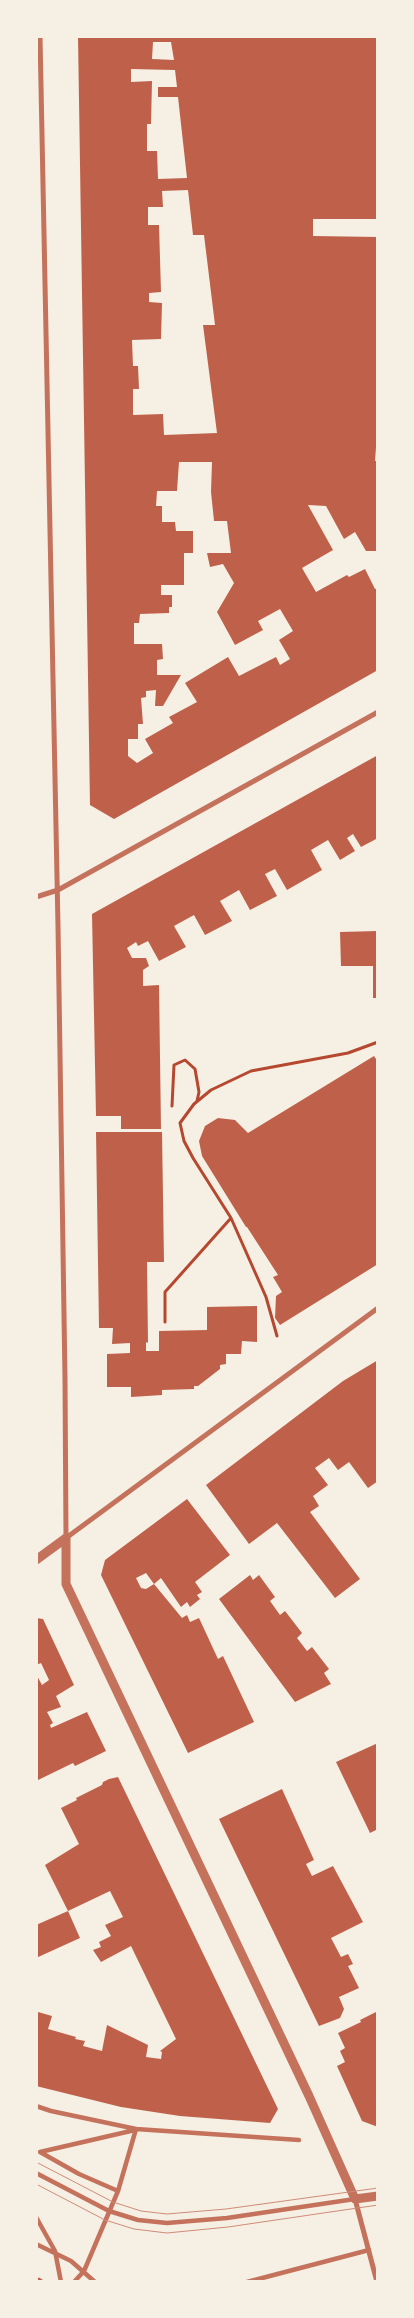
<!DOCTYPE html>
<html>
<head>
<meta charset="utf-8">
<style>
	body { margin:0 }
	#map { position:relative; width:414px; height:2318px; overflow:hidden; background:#f6efe4; font-family:"Asap Condensed",sans-serif }
	canvas { display:block }
	.frame { position:absolute; inset:0; border:38px solid #f6efe4; pointer-events:none }
</style>
</head>
<body>
<div id="map">
<canvas width="414" height="2318"></canvas>
<div class="frame"></div>
</div>
<script>
const c = document.querySelector('canvas').getContext('2d');
c.lineJoin = 'round';
function fillPath(path, color) { c.fillStyle = color; c.fill(path, 'evenodd'); }
const toPath = rows => new Path2D(rows.map(r => 'M' + r).join(''));
function stroke(path, color, width, dash) { c.strokeStyle = color; c.lineWidth = width; c.lineCap = dash ? 'butt' : 'round'; c.setLineDash(dash || []); c.stroke(path); }
fillPath(toPath([
	[78,36,378,36,378,219,313,219,313,236,378,237,378,420,375,461,378,461,378,551,366,551,355,532,344,539,326,506,308,505,333,550,302,568,316,592,347,575,349,577,365,569,375,589,378,588,378,670,114,819,90,805],
	[153,42,171,42,174,60,152,59],
	[131,69,175,70,177,87,158,87,158,97,178,97,187,178,158,179,157,151,147,151,147,124,151,124,152,81,131,82],
	[188,190,193,235,204,235,215,325,203,325,217,433,164,435,163,414,133,415,133,389,139,389,138,366,133,366,132,340,161,339,162,303,149,302,149,293,161,292,159,225,148,225,148,207,163,207,162,191],
	[179,462,212,462,211,492,214,521,227,521,231,553,207,553,210,567,223,564,234,583,217,612,235,645,263,630,258,621,280,609,293,631,279,640,290,659,280,665,276,657,239,676,228,657,185,683,197,702,169,717,173,723,145,739,153,753,137,763,128,756,128,739,138,739,138,724,143,724,141,698,146,697,146,691,156,690,155,706,163,706,181,675,157,675,157,660,163,659,162,644,134,644,134,623,139,623,140,614,169,613,169,607,172,607,172,595,161,595,161,585,184,585,184,553,193,553,193,531,176,531,175,522,162,522,162,506,156,506,157,491,177,491],
	[378,755,378,838,361,847,353,834,347,838,355,851,340,860,328,840,311,850,322,870,287,890,275,869,265,874,277,896,250,910,239,890,220,901,232,921,205,935,194,915,174,926,186,947,159,961,148,941,138,946,136,942,127,948,132,958,146,958,149,966,143,970,143,986,159,985,161,1129,121,1129,121,1116,96,1116,92,914],
	[378,931,378,998,373,998,373,966,341,966,340,932],
	[374,1056,378,1062,378,1264,280,1325,275,1318,276,1296,282,1292,273,1277,278,1275,247,1227,246,1227,202,1156,199,1141,205,1126,218,1118,235,1120,248,1133],
	[96,1132,162,1132,164,1262,147,1262,148,1343,146,1342,146,1351,159,1351,159,1331,207,1330,207,1307,257,1306,257,1342,242,1341,241,1354,226,1354,226,1364,220,1365,220,1369,198,1386,194,1386,194,1389,162,1390,162,1395,131,1397,131,1387,107,1387,107,1354,130,1353,130,1343,112,1344,113,1328,99,1328],
	[378,1360,378,1481,368,1488,349,1462,338,1470,329,1458,315,1468,328,1485,313,1496,319,1506,310,1512,360,1579,335,1598,277,1523,249,1544,206,1485,343,1381],
	[187,1499,230,1555,195,1582,202,1592,197,1595,200,1599,190,1607,187,1602,181,1607,161,1578,154,1584,146,1573,136,1578,141,1588,146,1589,154,1584,182,1618,187,1615,190,1622,199,1618,218,1659,223,1656,254,1722,188,1753,101,1575,105,1560],
	[250,1575,253,1580,259,1575,275,1597,270,1601,280,1615,285,1611,302,1633,297,1638,307,1651,312,1647,329,1669,324,1673,331,1684,295,1702,219,1599],
	[36,1618,43,1619,74,1685,56,1696,61,1707,47,1712,53,1723,50,1725,51,1728,87,1712,106,1751,75,1766,73,1763,36,1781,36,1674,42,1685,49,1680,41,1663,36,1665],
	[378,1743,378,1829,370,1833,336,1762],
	[118,1777,278,2109,270,2123,180,2116,121,2107,36,2086,38,2012,52,2016,48,2029,76,2037,75,2039,85,2041,83,2046,102,2051,107,2025,148,2045,146,2057,161,2059,162,2052,160,2051,176,2039,131,1946,101,1962,93,1950,101,1947,99,1942,111,1936,105,1925,123,1917,110,1891,68,1911,80,1938,36,1958,36,1925,68,1911,45,1865,79,1844,61,1808,77,1800,76,1798,102,1785,103,1782,109,1779],
	[282,1789,314,1860,306,1864,312,1876,333,1866,363,1922,331,1938,341,1957,348,1954,353,1964,348,1966,359,1988,339,1997,344,2009,340,2018,319,2026,219,1819],
	[378,2011,378,2127,362,2121,337,2066,345,2062,340,2051,345,2048,338,2033,361,2022,360,2020],
	[36,2277,40,2278,46,2282,36,2282]
]), '#bf614a');
stroke(toPath([
	[172,1106,174,1065,185,1060,195,1069,199,1092,197,1101],
	[165,1322,165,1292,231,1218],
	[277,1336,266,1297,231,1218,193,1158,184,1141,180,1123,194,1104,211,1090,251,1071,348,1053,378,1042]
]), '#b5482f', 3);
stroke(toPath([
	[36,2106,51,2111,136,2129,299,2140],
	[40,2152,135,2130],
	[40,2152,79,2174,118,2191],
	[36,2173,109,2211,138,2220,167,2223,227,2218,355,2199],
	[36,2217,55,2251,61,2282],
	[36,2244,71,2261,95,2282],
	[74,2282,84,2271,118,2191,136,2129],
	[247,2282,369,2250]
]), '#c5725c', 4.5);
stroke(toPath([
	[40,36,58,926,65,1379,66,1538],
	[36,897,58,890,378,712],
	[66,1538,378,1308],
	[355,2199,377,2282]
]), '#c5725c', 5);
stroke(toPath([
	[66,1538,66,1584,309,2096,355,2199,378,2196],
	[36,1560,66,1538]
]), '#c5725c', 9);
stroke(toPath([
	[36,2162,113,2202,141,2211,167,2214,226,2209,378,2188],
	[36,2184,105,2220,134,2229,167,2233,228,2227,378,2205]
]), '#cf8b77', 1);
</script>
</body>
</html>
